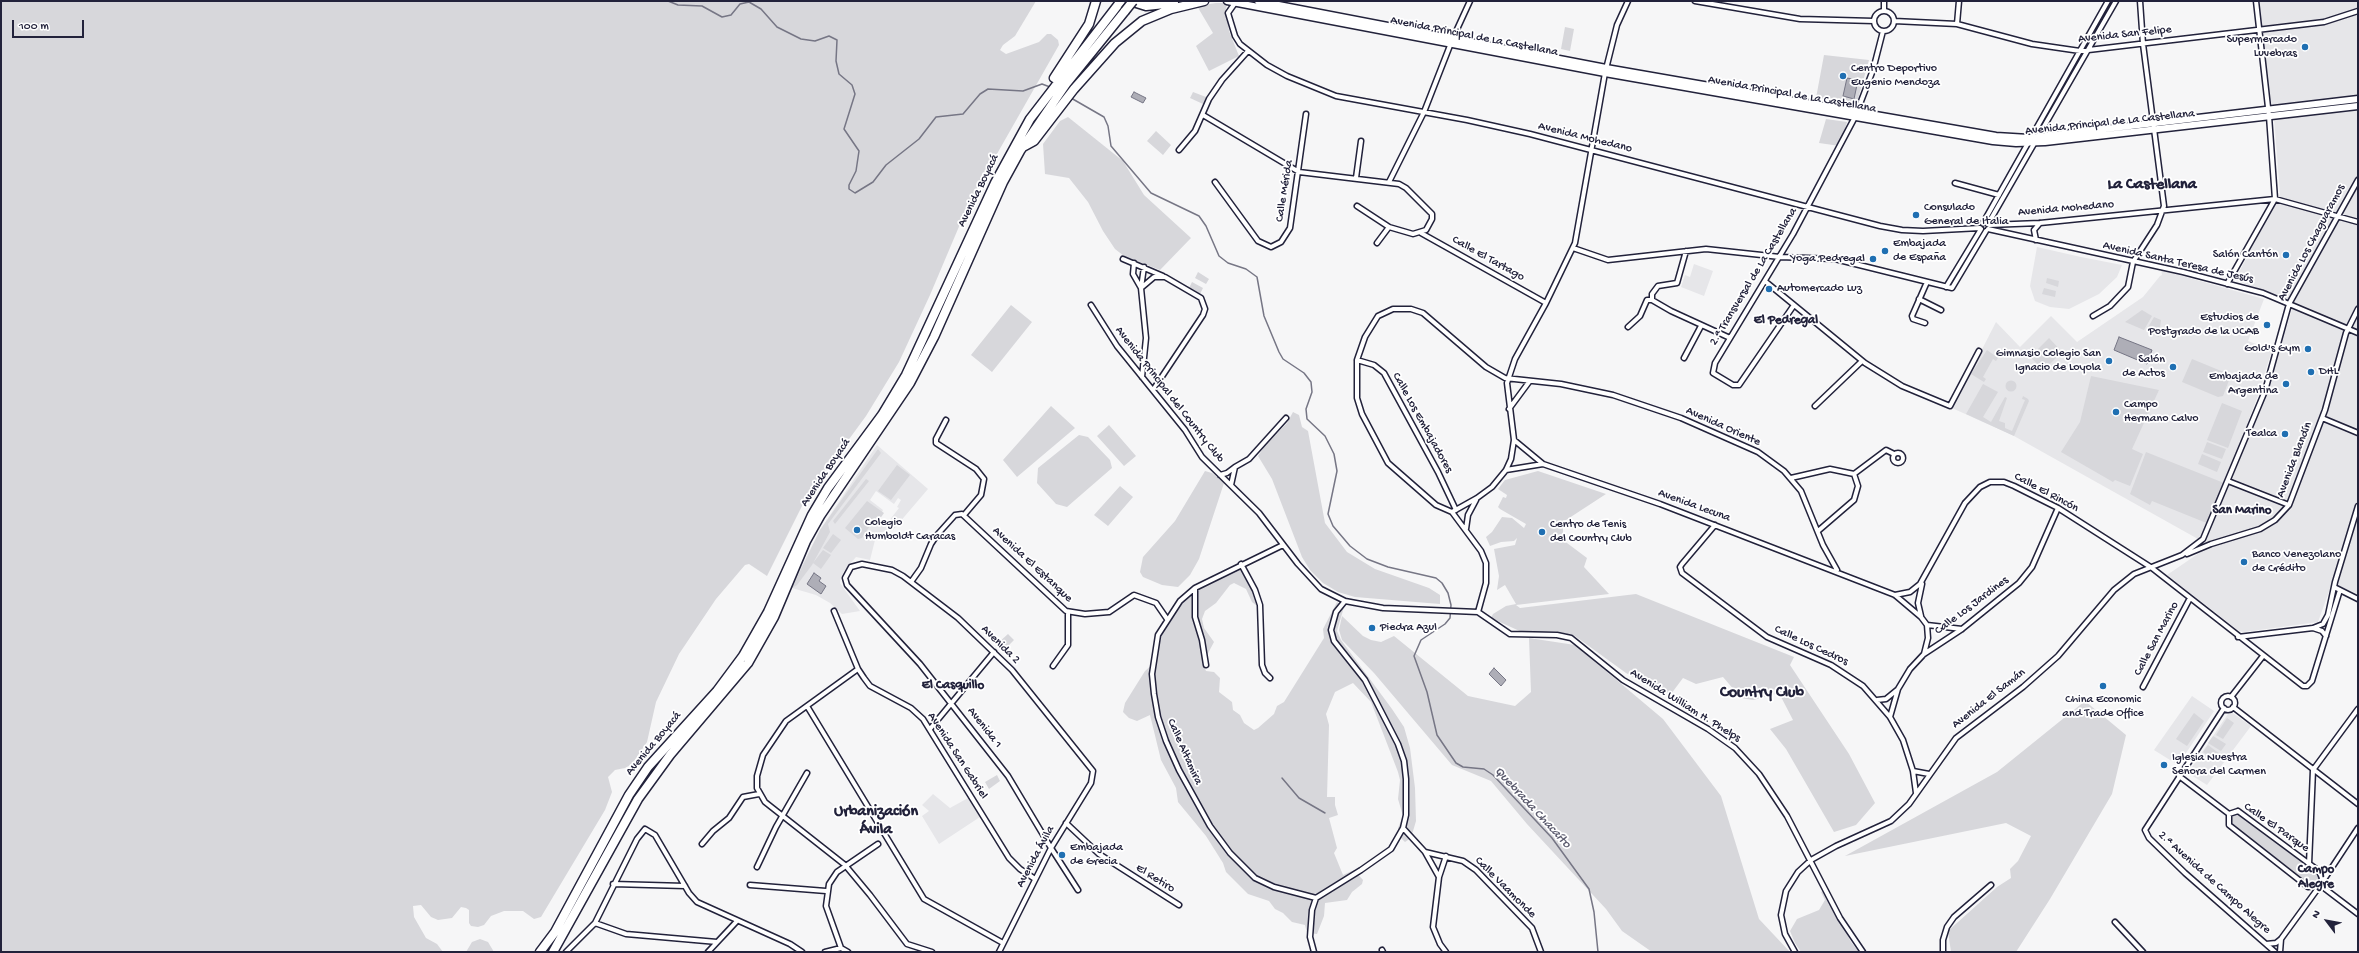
<!DOCTYPE html>
<html>
<head>
<meta charset="utf-8">
<style>
	body { margin:0 }
	#map { position:relative; width:2359px; height:953px; overflow:hidden; background:#f6f6f7; font-family:"Gochi Hand",sans-serif }
	canvas { display:block }
	.frame { position:absolute; inset:0; border:2px solid #22223b; pointer-events:none }
	.north { position:absolute; left:2307px; top:901px; width:40px; height:40px; -webkit-text-stroke:3px #fff; paint-order:stroke; rotate:302deg; font-size:11px; font-weight:700; line-height:16px; text-align:center; color:#22223b }
	.north::after { content:''; display:block; margin:auto; width:14px; height:18px; background:#22223b; clip-path:polygon(50% 0,100% 100%,50% 72%,0 100%) }
	.scale { position:absolute; left:12px; top:20px; width:72px; height:18px; box-sizing:border-box; border:2px solid #22223b; border-top:0; padding-left:5px; font-size:12px; line-height:14px; white-space:nowrap; color:#22223b; -webkit-text-stroke:3px #fff; paint-order:stroke }
</style>
</head>
<body>
<div id="map">
<canvas width="2359" height="953"></canvas>
<div class="frame"></div>
<div class="north">N</div>
<div class="scale">100 m</div>
</div>
<script>
const c = document.querySelector('canvas').getContext('2d');
c.lineJoin = 'round';
function fillPath(path, color) { c.fillStyle = color; c.fill(path, 'evenodd'); }
const toPath = rows => new Path2D(rows.map(r => 'M' + r).join(''));
function stroke(path, color, width, dash) { c.strokeStyle = color; c.lineWidth = width; c.lineCap = dash ? 'butt' : 'round'; c.setLineDash(dash || []); c.stroke(path); }
function drawText(font, color, halo, rows, align = 'center') {
  c.font = font + ' "Gochi Hand",sans-serif'; c.lineWidth = 3.5; c.setLineDash([]); c.textBaseline = 'middle'; c.strokeStyle = halo; c.fillStyle = color; for (const [text, x, y, turn = 0] of rows) {
    c.save(); c.translate(x, y); c.rotate((+turn || 0) * Math.PI / 180); c.textAlign = isNaN(turn) ? turn : align; if (halo) c.strokeText(text, 0, 0); c.fillText(text, 0, 0); c.restore();
  }
}
fillPath(toPath([
	[2259,1,2358,1,2358,594,2332,583,2318,622,2244,632,2239,631,2167,575,2202,551,2267,393,2294,302,2235,280,2280,194,2273,105,2270,100],
	[2037,247,2081,257,2122,265,2117,277,2099,294,2069,309,2050,307,2035,301,2030,286],
	[1694,264,1713,271,1704,296,1681,287,1685,275,1690,277],
	[2161,270,2264,299,2248,341,2272,350,2257,398,2209,524,2198,539,2014,436,1952,408,1996,322,2020,347,2051,316,2077,342,2143,297,2160,276,2162,275],
	[877,445,928,489,893,530,882,532,875,540,870,560,856,557,844,571,841,577,840,583,860,611,842,614,830,603,816,595,792,588,794,581,820,530],
	[876,491,894,504,898,498,901,500,897,507,899,508,885,526,878,520,883,510,870,500],
	[2192,696,2214,711,2178,765,2154,750],
	[2230,711,2251,726,2207,785,2188,773],
	[933,794,950,808,968,798,980,817,939,844,922,816,929,811,922,805]
]), '#e6e6e9');
fillPath(toPath([
	[1,1,1036,1,1015,36,1003,45,1000,50,1006,54,1039,42,1047,34,1051,34,1058,40,1059,45,969,203,930,295,899,362,866,416,806,498,767,576,749,564,745,565,716,599,679,654,656,702,647,742,632,764,625,768,615,770,608,777,612,792,605,810,541,917,534,919,523,911,504,911,491,916,484,925,478,927,471,926,469,923,469,910,466,908,461,907,452,918,438,920,431,917,421,905,413,906,414,917,426,938,437,944,443,952,1,952],
	[1216,3,1227,3,1226,9,1229,31,1239,56,1209,71,1196,46,1213,33,1197,6],
	[1565,27,1574,29,1570,51,1561,49],
	[1824,55,1869,60,1856,106,1816,98],
	[1193,92,1206,97,1203,104,1190,98],
	[1068,117,1123,161,1144,195,1191,238,1160,270,1124,256,1115,249,1103,231,1088,202,1069,178,1045,174,1043,144,1060,121],
	[1826,119,1847,122,1840,146,1819,143],
	[1156,131,1171,145,1163,155,1147,141],
	[1198,272,1209,279,1206,284,1195,278],
	[2047,278,2059,281,2058,287,2046,283],
	[1192,282,1203,288,1200,294,1189,288],
	[2044,288,2056,291,2055,297,2042,294],
	[1011,305,1032,322,992,372,971,355],
	[2142,310,2152,316,2144,330,2125,322],
	[2154,317,2161,320,2159,337,2146,331],
	[2049,338,2062,352,2044,370,2030,357],
	[1987,350,1998,358,1996,361,1993,359,1983,377,1986,379,1984,382,1971,374],
	[2192,359,2231,375,2223,396,2218,397,2182,382],
	[2091,376,2159,390,2132,449,2143,454,2130,486,2115,480,2113,482,2061,452,2080,422],
	'2005.5 386a5.5 5.5 0 1 1 11 0a5.5 5.5 0 1 1-11 0Z',
	[1983,384,1998,392,1983,417,1991,422,2005,397,2007,398,1999,421,2005,423,2005,428,2012,431,2025,400,2022,399,2023,396,2028,399,2029,401,2014,436,1966,414],
	[2222,403,2242,411,2228,448,2207,440],
	[1051,406,1075,428,1017,477,1003,460],
	[1293,412,1299,415,1302,427,1308,431,1325,523,1347,552,1375,569,1429,588,1440,595,1440,604,1355,597,1338,592,1323,583,1310,570,1302,557,1272,479,1258,456,1264,447,1287,423],
	[1109,425,1136,456,1124,466,1097,436],
	[1079,435,1088,437,1110,460,1112,468,1067,507,1056,504,1037,483,1038,468],
	[2207,442,2226,449,2222,459,2203,452],
	[878,449,881,453,828,524,830,532,812,565,797,585,792,588,820,530],
	[2146,452,2224,483,2209,524,2152,501,2150,505,2130,494],
	[2202,454,2221,462,2217,472,2198,464],
	[897,465,910,475,891,500,878,491],
	[1205,471,1212,473,1224,483,1199,559,1190,575,1178,587,1162,585,1143,577,1140,572,1143,557,1175,521],
	[1538,471,1606,494,1563,522,1563,540,1587,558,1584,567,1609,594,1516,605,1520,608,1636,594,1794,657,1790,665,1849,754,1875,803,1856,825,1834,832,1786,749,1770,729,1793,720,1779,693,1753,700,1741,698,1723,677,1696,684,1683,678,1671,694,1646,684,1626,673,1575,636,1556,631,1524,633,1491,618,1493,614,1506,606,1516,604,1505,585,1497,590,1499,576,1494,549,1515,545,1517,538,1514,541,1501,542,1490,546,1486,537,1492,532,1502,517,1512,518,1524,528,1526,524,1500,509,1498,507,1503,497,1506,498,1507,495,1498,489,1505,480],
	[866,479,869,481,835,524,833,521],
	[1120,486,1133,497,1108,526,1094,515],
	[867,501,884,513,877,523,873,521,862,538,858,539,845,528],
	[833,534,841,540,831,553,823,548],
	[823,550,831,555,821,569,813,563],
	[1241,564,1260,605,1257,606,1252,602,1246,589,1234,583,1230,585,1216,603,1205,611,1202,619,1204,628,1214,642,1206,657,1204,666,1206,671,1214,672,1220,678,1219,692,1232,702,1233,710,1240,715,1244,723,1254,730,1258,728,1274,714,1277,706,1284,702,1324,638,1323,629,1337,602,1344,607,1337,631,1341,640,1392,709,1404,727,1410,748,1415,788,1416,821,1411,838,1405,842,1398,835,1398,828,1403,816,1398,799,1400,780,1398,772,1371,702,1353,683,1335,692,1326,714,1329,725,1327,797,1335,797,1335,805,1338,815,1329,818,1337,848,1334,853,1343,875,1354,870,1363,880,1362,884,1352,892,1347,900,1325,903,1324,916,1317,934,1307,933,1305,925,1292,922,1283,913,1275,909,1269,901,1248,894,1226,872,1223,863,1206,836,1178,802,1176,788,1161,760,1150,715,1137,721,1129,718,1123,712,1125,703,1145,671,1153,664,1158,635,1186,595],
	[1342,616,1363,636,1371,640,1381,642,1394,636,1468,696,1515,706,1531,692,1529,638,1575,645,1663,719,1721,796,1759,919,1790,952,1652,952,1622,931,1606,909,1527,824,1491,781,1452,765,1374,673,1342,640,1339,630],
	[1008,634,1014,640,1004,650,998,643],
	[2085,701,2126,735,2112,794,2050,899,2016,952,1951,952,1948,931,1997,887,2011,878,2010,869,2018,861,2031,836,2006,823,1845,856,1997,772],
	[2194,713,2204,721,2187,746,2176,739],
	[2227,718,2234,723,2223,739,2216,735],
	[2213,736,2226,744,2221,751,2208,743],
	[2208,745,2220,754,2216,760,2203,752],
	[997,775,1000,781,989,789,985,782],
	[2235,811,2321,874,2320,885,2311,888,2229,825,2229,814],
	[1825,890,1851,942,1859,952,1801,952,1795,943,1790,931,1797,919,1819,910,1825,900,1821,892],
	[480,939,488,942,494,952,466,952,472,942]
]), '#d7d7db');
const water = toPath([
	[1847,78,1858,80,1854,99,1843,96,1847,78],
	[1134,92,1146,98,1143,103,1131,97,1134,92],
	[2119,337,2152,350,2147,364,2114,350,2119,337],
	[814,573,821,578,819,581,826,586,821,594,807,584,814,573],
	[1494,668,1506,680,1501,686,1489,674,1494,668]
]);
fillPath(water, '#aeaeb7');
stroke(water, '#767685', 1);
stroke(toPath([
	[668,1,678,5,702,6,722,17,731,15,740,4,749,2,761,9,777,27,801,39,815,41,829,36,837,40,836,61,839,74,852,85,855,94,844,129,859,151,856,171,849,185,849,189,855,193,873,182,886,165,919,139,936,117,963,114,980,94,988,89,1023,91,1042,84,1050,87],
	[1071,98,1104,117,1108,126,1111,146,1151,193,1199,216,1206,226,1219,256,1228,263,1246,269,1257,277,1264,316,1279,352,1283,359,1304,373,1311,382,1312,392,1306,409,1307,419,1325,436,1334,454,1337,471,1328,514,1333,526,1350,546,1367,559,1388,567,1436,578,1442,583,1448,593,1451,605,1450,618,1445,624,1421,640,1414,656,1427,692,1437,735,1456,763,1463,767,1484,769,1493,775,1552,838,1589,889,1594,912,1598,952],
	[1282,778,1299,798,1325,813]
]), '#767685', 1.5);
const street = toPath([
	[1695,1,1800,19,1874,21],
	[1884,1,1884,11],
	[1235,3,1228,13,1235,36,1240,44,1267,65,1287,76,1336,96,1467,120,1530,134,1880,226,1902,230,1923,231,1980,228],
	'1874 21a10 10 0 1 1 20 0a10 10 0 1 1-20 0Z',
	[1894,21,1957,24,2032,44,2080,51,2324,22,2358,11],
	[1957,24,1959,1],
	[1453,38,1470,1],
	[1203,115,1299,172,1399,184,1406,188,1432,214,1432,219,1426,230,1413,234,1389,227,1377,243],
	[1179,150,1195,131,1209,99,1222,80,1248,51],
	[1356,178,1361,141],
	[1215,182,1258,241,1271,247,1281,242,1290,228,1306,114],
	[1389,182,1424,112,1451,43],
	[1955,183,1999,195],
	[1357,206,1389,227],
	[1983,223,2108,1],
	[1988,224,2116,1],
	[1989,225,2040,223,2275,199,2358,222],
	[1988,229,2183,272,2263,293,2358,333],
	[1421,233,1546,303],
	[2036,240,2034,230,2040,223],
	[1573,248,1608,260,1706,249,1780,257,1835,259,1952,288,1986,231],
	[1686,251,1677,283,1658,286,1652,294,1652,300,1671,311,1730,338],
	[1123,259,1163,276],
	[1134,263,1133,274,1141,288],
	[1766,282,1865,363,1902,386,1950,406,1979,351],
	[2227,284,2275,199,2269,116,2256,1],
	[1946,287,1981,229],
	[1141,288,1154,277,1165,277,1201,298,1205,309,1203,315,1153,390],
	[1919,299,1941,310],
	[1091,305,1117,346,1185,430,1202,457,1259,513,1298,564,1321,589,1345,601,1383,608,1478,612],
	[1794,305,1739,385,1733,385,1713,373,1715,363,1793,234,1855,117,1873,70,1883,31],
	[2093,316,2110,306,2128,287,2133,262,2157,225,2164,206,2143,44,2140,1],
	[1925,323,1913,319,1912,316,1927,282],
	[1628,327,1640,316,1647,300,1652,300],
	[1684,358,1701,326],
	[1357,360,1374,365,1384,373,1438,472,1456,510],
	[1142,377,1146,338,1141,288,1144,267],
	[1815,406,1862,361],
	[1509,409,1529,382],
	[2322,418,2358,433],
	[946,420,936,439,936,443,976,469,984,479,981,495,964,515],
	[1514,440,1543,464,1660,504,1895,595,1921,617,1927,625,1928,638,1924,654],
	'1893 458a5 5 0 1 1 10 0a5 5 0 1 1-10 0Z',
	[1506,470,1543,464],
	[1854,474,1886,450,1894,454],
	[1220,475,1227,473,1235,467],
	[1791,478,1830,469,1854,474,1858,486,1854,500,1818,531],
	[2228,481,2289,505],
	[1231,485,1235,467,1249,459,1286,418],
	[1452,512,1436,505,1388,463,1362,414,1357,398,1357,360,1365,337,1378,316,1393,309,1411,309,1423,313,1486,367,1505,378,1561,384,1613,395,1681,418,1758,452,1784,471,1801,491,1823,545,1837,570],
	[1452,512,1477,498,1492,487,1506,470,1511,459,1514,440,1507,383,1515,359,1546,303,1575,243,1605,73,1617,25,1628,1],
	[1452,512,1481,551,1486,563,1486,583,1478,612],
	[1715,525,1682,564,1680,567,1682,573,1767,637,1831,665,1863,686,1890,717,1903,740,1913,771,1916,793],
	[1466,529,1468,515,1476,500],
	[1283,545,1195,588,1180,601,1158,635,1152,674,1154,694,1158,717,1166,741,1179,770,1210,826,1230,853,1255,878,1274,887,1316,898],
	[2187,554,2211,544,2260,529,2275,520,2289,505,2325,410,2346,333,2358,309],
	[1241,564,1255,590,1260,605,1262,665,1265,673,1270,678],
	[911,582,921,568,931,544,937,535,955,515,962,514,1066,611,1085,614,1109,612,1134,595,1156,603,1167,619],
	[2334,587,2358,599],
	[1195,588,1195,617,1202,640,1206,665],
	[1895,595,1910,592,1920,584,1965,503,1980,487,1990,482,2004,482,2014,486,2058,508,2152,568,2303,686,2307,686,2312,681,2340,590],
	[834,611,858,669,864,678,870,686,911,708,923,719,1009,858,1020,869,1035,879],
	[1478,612,1510,634,1557,635,1571,638,1623,680,1708,729,1735,748,1759,774,1787,816,1840,918,1863,952],
	[1921,616,1918,603,1922,584],
	[1927,625,1962,629],
	[2313,628,2323,624,2328,615,2335,582,2358,506],
	[2238,637,2313,628,2322,631,2326,636],
	[1053,666,1068,645,1068,612],
	[858,669,786,721,763,755,757,776,757,788,765,802,845,865,870,895,907,944,932,952],
	[2143,687,2189,600],
	'2221 703a7 7 0 1 1 14 0a7 7 0 1 1-14 0Z',
	[2231,697,2263,656],
	[1877,700,1886,699,1897,690],
	[807,706,924,899,1003,943],
	[2233,707,2358,804],
	[2224,708,2145,830,2149,838,2185,873,2275,952],
	[1890,717,1898,689,1910,669,1924,654,1962,629,2019,583,2032,567,2058,508],
	[930,729,994,652],
	[1913,771,1929,774],
	[2179,776,2229,814],
	[2238,811,2319,871,2322,878,2320,885,2308,887,2229,825,2229,814,2238,811],
	[1066,823,1099,854,1179,905],
	[1403,828,1425,852,1463,861,1476,870,1532,928,1541,952],
	[702,844,713,831,729,818,743,797,759,794],
	[1425,852,1439,877,1433,927,1440,944,1446,952],
	[2309,864,2313,770,2358,709],
	[757,867,776,827,807,773],
	[1439,877,1446,856],
	[2323,881,2358,828],
	[613,884,685,886],
	[750,885,826,891],
	[2320,885,2358,914],
	[2115,922,2143,952],
	[595,923,626,934,717,942],
	[2266,944,2276,943,2281,939,2319,887],
	[841,948,826,906,829,884,837,872,878,844],
	[1382,950,1383,952],
	[566,952,595,923,637,839,645,829,655,835,689,893,697,902,790,944,802,952],
	[708,952,737,921],
	[825,952,841,948,848,952],
	[999,952,1051,848,1091,783,1093,771,1012,670,958,618,903,576,892,570,862,564,851,567,845,578,847,585,920,664,1008,776,1051,848,1078,890],
	[1314,952,1310,937,1312,910,1316,898,1361,870,1391,849,1403,828,1406,815,1406,779,1404,761,1398,744,1365,680,1334,641,1331,630,1336,612,1345,601],
	[1795,952,1785,934,1781,915,1786,891,1798,872,1811,860,1836,846,1891,821,1909,804,1956,738,2023,687,2058,656,2114,590,2134,574,2182,555,2203,539,2265,391,2289,304,2358,180],
	[1943,952,1943,940,1947,927,1954,917,1991,885],
	[2280,952,2281,939]
]);
const secondary = toPath([
	[1227,1,1605,73,1993,141,2016,143,2045,142,2358,106],
	[1258,1,1606,68,1996,136,2029,138,2358,99]
]);
const highway = toPath([
	[1130,1,1146,6,1174,3],
	[1054,78,1089,24,1096,1],
	[1023,147,1034,141,1074,89,1115,43,1142,21,1171,9,1204,1],
	[540,952,555,932,629,795,648,767,717,691,743,656,768,612,812,515,828,488,882,415,906,375,995,183,1030,119,1121,1],
	[553,952,638,799,670,755,748,663,774,617,806,541,820,516,910,383,934,337,1003,182,1020,151,1066,84,1125,11]
]);
stroke(street, '#22223b', 7);
stroke(secondary, '#22223b', 9);
stroke(highway, '#22223b', 11);
stroke(street, '#fff', 4);
stroke(secondary, '#fff', 6);
stroke(highway, '#fff', 8);
const highwayBridge = toPath([
	[1125,11,1133,1]
]);
stroke(highwayBridge, '#22223b', 11, []);
stroke(highwayBridge, '#fff', 8);
for (const [x, y, r, color] of [
	[2305,47,4,"#1f6fb2"],
	[1843,76,4,"#1f6fb2"],
	[1916,215,4,"#1f6fb2"],
	[1885,251,4,"#1f6fb2"],
	[2286,255,4,"#1f6fb2"],
	[1873,259,4,"#1f6fb2"],
	[1769,289,4,"#1f6fb2"],
	[2267,325,4,"#1f6fb2"],
	[2308,349,4,"#1f6fb2"],
	[2109,361,4,"#1f6fb2"],
	[2173,367,4,"#1f6fb2"],
	[2311,372,4,"#1f6fb2"],
	[2286,384,4,"#1f6fb2"],
	[2116,412,4,"#1f6fb2"],
	[2285,434,4,"#1f6fb2"],
	[857,530,4,"#1f6fb2"],
	[1542,532,4,"#1f6fb2"],
	[2244,562,4,"#1f6fb2"],
	[1372,628,4,"#1f6fb2"],
	[2103,686,4,"#1f6fb2"],
	[2164,765,4,"#1f6fb2"],
	[1062,855,4,"#1f6fb2"]
]) { const dot = new Path2D(); dot.arc(x, y, r, 0, 2 * Math.PI); c.fillStyle = color; c.fill(dot); stroke(dot, '#fff', 1.5); }
drawText('12px', '#22223b', '#fff', [
	["Avenida San Felipe",2125,35,-6],
	["Avenida Principal de La Castellana",1474,37,11],
	["Avenida Principal de La Castellana",1792,95,10],
	["Avenida Principal de La Castellana",2110,123,-6],
	["Avenida Mohedano",1585,138,14],
	["Avenida Boyacá",979,191,-64],
	["Calle Mérida",1285,191,-81],
	["Avenida Mohedano",2066,209,-5],
	["Avenida Los Chaguaramos",2312,243,-62],
	["Calle El Tartago",1488,259,29],
	["Avenida Santa Teresa de Jesús",2178,263,13],
	["2.ª Transversal de La Castellana",1754,277,-59],
	["Avenida Principal del Country Club",1169,395,52],
	["Calle Los Embajadores",1422,423,61],
	["Avenida Oriente",1723,427,24],
	["Avenida Blandín",2295,460,-69],
	["Avenida Boyacá",826,473,-56],
	["Calle El Rincón",2046,493,28],
	["Avenida Lecuna",1694,506,20],
	["Avenida El Estanque",1032,565,43],
	["Calle Los Jardines",1972,606,-37],
	["Calle San Marino",2157,639,-62],
	["Avenida 2",1000,645,45],
	["Calle Los Cedros",1811,646,25],
	["Avenida El Samán",1989,699,-38],
	["Avenida William H. Phelps",1685,706,32],
	["Avenida 1",984,728,52],
	["Avenida Boyacá",654,744,-50],
	["Calle Altamira",1184,752,66],
	["Avenida San Gabriel",957,756,57],
	["Calle El Parque",2276,828,35],
	["Avenida Ávila",1036,857,-62],
	["El Retiro",1155,879,32],
	["2.ª Avenida de Campo Alegre",2214,883,42],
	["Calle Vaamonde",1505,888,45]
]);
drawText('12px', '#22223b', '#fff', [
	["Supermercado",2297,40,"right"],
	["Luvebras",2297,54,"right"],
	["Centro Deportivo",1851,69],
	["Eugenio Mendoza",1851,83],
	["Consulado",1924,208],
	["General de Italia",1924,222],
	["Embajada",1893,244],
	["de España",1893,258],
	["Salón Cantón",2278,255,"right"],
	["Yoga Pedregal",1865,259,"right"],
	["Automercado Luz",1777,289],
	["Estudios de",2259,318,"right"],
	["Postgrado de la UCAB",2259,332,"right"],
	["Gold's Gym",2300,349,"right"],
	["Gimnasio Colegio San",2101,354,"right"],
	["Ignacio de Loyola",2101,368,"right"],
	["Salón",2165,360,"right"],
	["de Actos",2165,374,"right"],
	["DHL",2319,372],
	["Embajada de",2278,377,"right"],
	["Argentina",2278,391,"right"],
	["Campo",2124,405],
	["Hermano Calvo",2124,419],
	["Tealca",2277,434,"right"],
	["Colegio",865,523],
	["Humboldt Caracas",865,537],
	["Centro de Tenis",1550,525],
	["del Country Club",1550,539],
	["Banco Venezolano",2252,555],
	["de Crédito",2252,569],
	["Piedra Azul",1380,628],
	["China Economic",2103,700,"center"],
	["and Trade Office",2103,714,"center"],
	["Iglesia Nuestra",2172,758],
	["Señora del Carmen",2172,772],
	["Embajada",1070,848],
	["de Grecia",1070,862]
], 'left');
drawText('bold 13px', '#22223b', '#fff', [
	["El Pedregal",1786,321],
	["San Marino",2242,511],
	["El Casquillo",953,686],
	["Campo",2316,870],
	["Alegre",2316,885]
]);
drawText('italic 13px', '#5a5a6d', '#fff', [
	["Quebrada Chacaíto",1532,808,47]
]);
drawText('bold 16px', '#22223b', '#fff', [
	["La Castellana",2152,186],
	["Country Club",1762,694],
	["Urbanización",876,813],
	["Ávila",876,831]
]);
</script>
</body>
</html>
